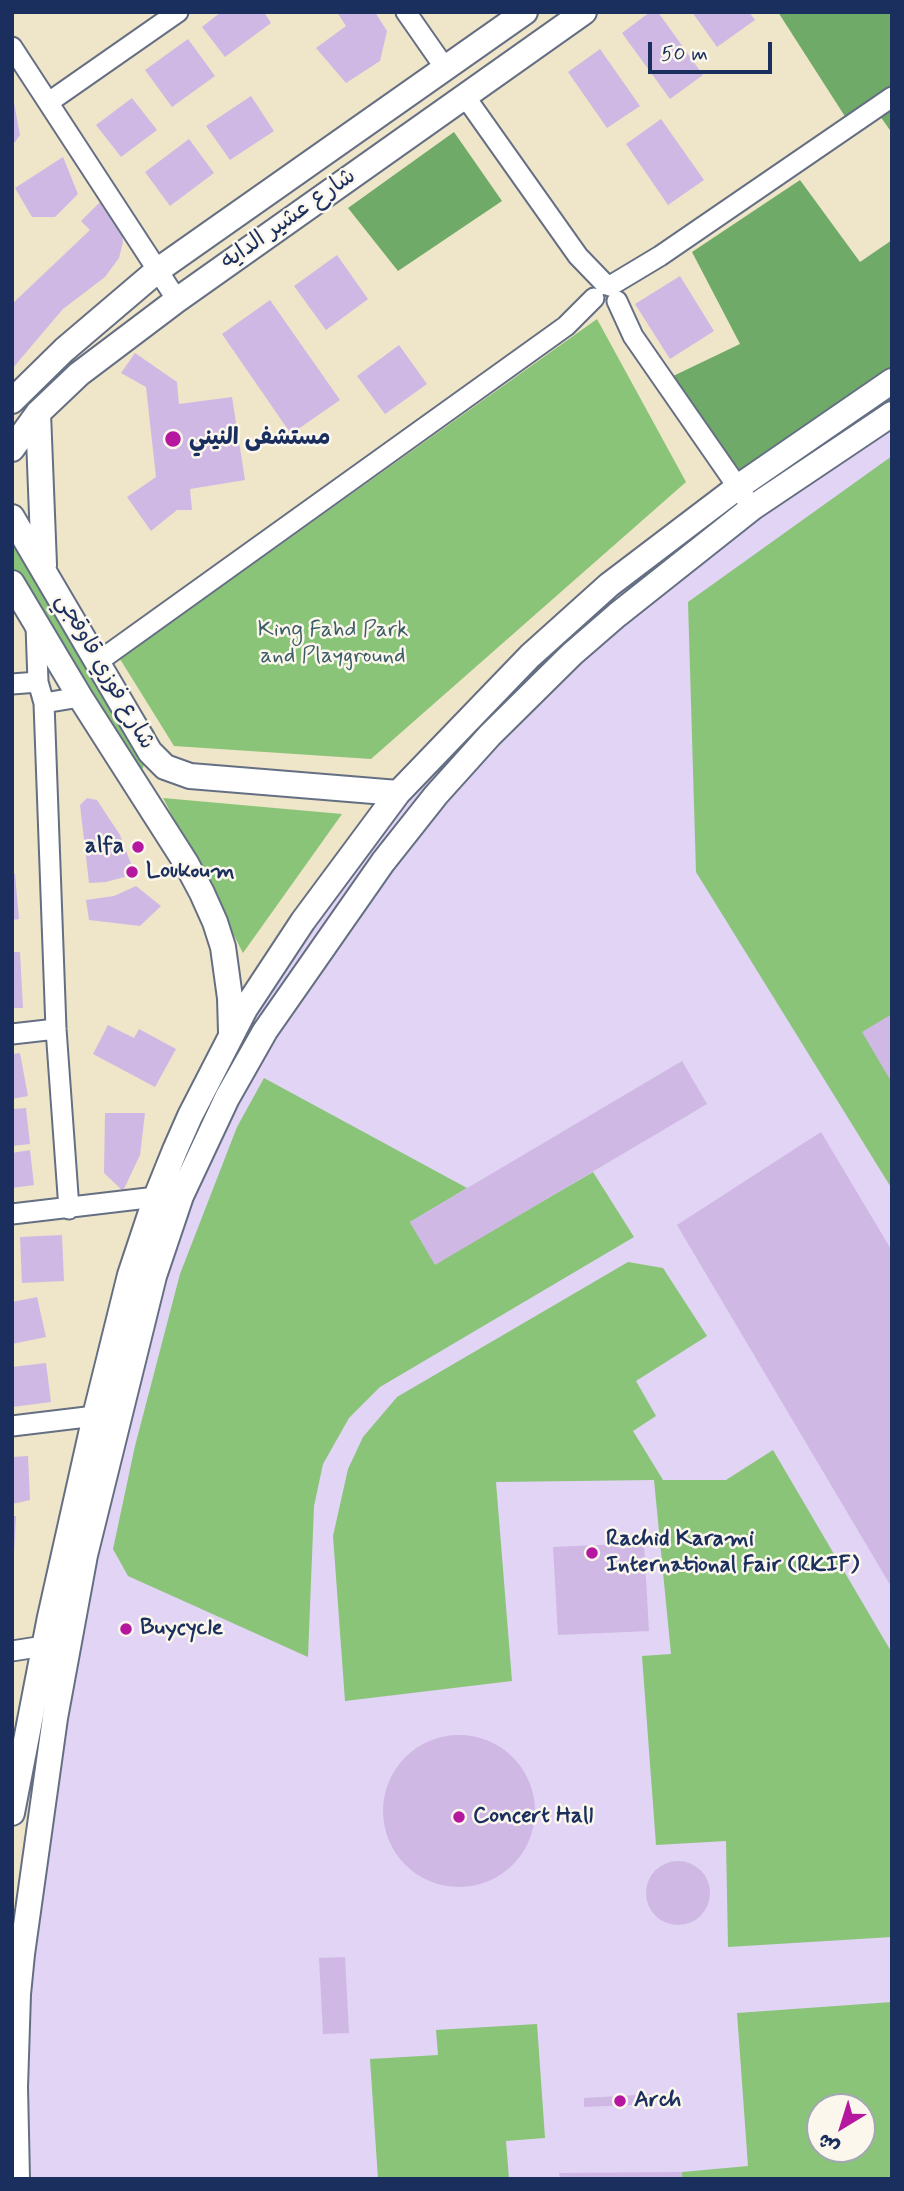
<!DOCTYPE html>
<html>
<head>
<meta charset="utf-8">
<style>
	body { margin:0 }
	#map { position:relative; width:904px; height:2191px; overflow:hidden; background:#efe5c8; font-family:Mynerve,"Playpen Sans Arabic",sans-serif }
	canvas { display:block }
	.frame { position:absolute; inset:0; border:14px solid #1b2f5e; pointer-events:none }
	.north { position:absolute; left:806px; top:2093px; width:70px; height:70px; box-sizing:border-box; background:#fbf7ec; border:2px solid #a1a7b3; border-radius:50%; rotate:218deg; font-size:19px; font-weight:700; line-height:28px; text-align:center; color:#1b2f5e }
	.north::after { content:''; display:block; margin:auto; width:24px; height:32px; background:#b5179e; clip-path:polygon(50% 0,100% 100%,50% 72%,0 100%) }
	.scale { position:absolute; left:648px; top:42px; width:124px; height:32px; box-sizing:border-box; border:4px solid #1b2f5e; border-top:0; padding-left:9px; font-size:21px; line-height:24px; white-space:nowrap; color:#1b2f5e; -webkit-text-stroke:5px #fbf7ec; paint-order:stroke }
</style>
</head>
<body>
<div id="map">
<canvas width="904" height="2191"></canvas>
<div class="frame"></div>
<div class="north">ش</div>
<div class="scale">50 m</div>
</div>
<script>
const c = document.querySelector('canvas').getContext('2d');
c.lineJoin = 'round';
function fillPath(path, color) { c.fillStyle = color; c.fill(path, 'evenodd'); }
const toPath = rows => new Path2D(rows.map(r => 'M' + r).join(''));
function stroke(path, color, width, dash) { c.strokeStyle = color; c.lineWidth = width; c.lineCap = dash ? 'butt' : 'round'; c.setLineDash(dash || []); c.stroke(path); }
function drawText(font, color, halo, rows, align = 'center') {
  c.font = font + ' Mynerve,"Playpen Sans Arabic",sans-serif'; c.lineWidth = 5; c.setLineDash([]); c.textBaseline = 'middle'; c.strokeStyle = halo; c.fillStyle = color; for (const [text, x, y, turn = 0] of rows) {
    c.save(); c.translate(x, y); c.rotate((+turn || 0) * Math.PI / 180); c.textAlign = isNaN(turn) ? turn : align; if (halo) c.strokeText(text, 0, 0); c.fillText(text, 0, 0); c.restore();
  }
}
fillPath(toPath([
	[892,402,892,2179,16,2179,20,1913,30,1807,49,1689,66,1606,219,1096,260,1002,353,846,562,624,834,432],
	[820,2107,862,2107,862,2149,820,2149]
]), '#e1d4f4');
fillPath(toPath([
	[597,319,686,482,371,759,174,746,120,659],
	[892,456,892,1189,696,872,688,602],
	[12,510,155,732,132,800,12,601],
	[163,798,342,814,243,953],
	[264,1078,467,1188,410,1222,435,1264,593,1172,634,1237,380,1387,349,1418,323,1464,314,1506,308,1657,128,1576,113,1549,135,1446,180,1274,237,1127],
	[628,1262,663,1268,707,1336,636,1381,656,1416,633,1431,663,1480,726,1480,773,1450,892,1653,892,1937,728,1947,726,1841,656,1845,642,1656,671,1654,654,1480,496,1482,512,1681,345,1701,333,1536,348,1469,363,1437,397,1397],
	[892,2002,892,2179,681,2179,682,2172,748,2166,737,2013],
	[820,2107,862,2107,862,2149,820,2149],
	[537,2024,545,2138,506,2141,509,2179,378,2179,370,2059,438,2055,436,2030]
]), '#8ac479');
fillPath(toPath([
	[778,12,892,12,892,133,870,102,846,118],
	[454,132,502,201,398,271,348,208],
	[800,180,860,262,892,240,892,402,834,432,739,490,669,378,740,344,692,252]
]), '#6faa69');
fillPath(toPath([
	[221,12,264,12,271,23,225,57,202,27],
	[337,12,375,12,387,31,380,61,346,83,316,48,346,26],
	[650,12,658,12,703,75,670,99,622,33],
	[692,12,749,12,755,20,717,47],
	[188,39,215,76,172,107,145,70],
	[600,49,640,106,607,128,568,72],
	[12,92,20,135,12,146],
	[251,96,274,131,230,160,206,126],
	[132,98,157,130,121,157,96,125],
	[661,119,704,180,668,205,626,144],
	[189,139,214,173,170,206,145,172],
	[63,157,78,194,55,217,32,217,15,188],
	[103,199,120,224,123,242,119,258,105,277,63,309,12,369,12,304,90,230,81,221],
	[337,255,368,299,326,330,294,286],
	[680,276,714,331,670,359,635,304],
	[270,300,340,400,291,434,222,334],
	[399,345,427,384,385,414,357,376],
	[135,353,177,382,179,404,232,397,245,480,190,489,192,510,177,510,151,531,127,497,156,477,146,387,121,373],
	[87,798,97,800,120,835,135,874,106,882,89,883,80,805],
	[12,874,15,874,19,919,12,920],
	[136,886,161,906,140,926,89,920,86,900,114,896],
	[12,952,20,952,23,1008,12,1008],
	[892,1014,892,1083,862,1032],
	[108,1025,134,1038,139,1029,176,1049,155,1087,93,1054],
	[20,1053,28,1096,12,1099,12,1054],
	[682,1061,707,1104,435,1265,410,1222],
	[26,1108,30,1144,12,1146,12,1109],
	[105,1113,145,1113,140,1155,123,1191,104,1173],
	[821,1132,892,1251,892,1588,677,1225],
	[30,1150,34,1185,12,1188,12,1153],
	[62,1235,64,1281,22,1283,20,1237],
	[37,1297,46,1337,12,1344,12,1302],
	[46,1363,51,1402,12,1407,12,1367],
	[28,1456,30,1500,12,1504,12,1457],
	[12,1516,16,1516,14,1553,12,1553],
	[644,1543,649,1631,558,1635,553,1547],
	'383 1811a76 76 0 1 1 152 0a76 76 0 1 1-152 0Z',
	'646 1893a32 32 0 1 1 64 0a32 32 0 1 1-64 0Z',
	[345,1957,349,2033,323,2034,319,1958],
	[655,2094,655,2104,584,2107,584,2098],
	[682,2172,681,2179,560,2179,559,2173]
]), '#d0b8e5');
const minor = toPath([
	[406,12,445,68],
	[12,47,177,300],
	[464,95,578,256,606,285],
	[49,102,178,12],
	[610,286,660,256,892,97],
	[617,301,633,336,746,499],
	[36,625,38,682,44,703,56,1029,69,1209],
	[99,661,566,326,594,298],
	[12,684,38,682],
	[44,703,80,697],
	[12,1034,56,1029],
	[12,1214,156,1197],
	[12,1426,95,1416],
	[12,1651,44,1646]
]);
const tertiary = toPath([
	[12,401,64,350,158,270,525,12],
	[38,413,44,565],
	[12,449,38,413,79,374,177,300,584,12],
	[12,517,150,752,165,767,190,776,398,793],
	[12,583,80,697,186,863,202,893,215,922,223,947,230,998,231,1032],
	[12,1813,50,1617,95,1416,130,1275,156,1197,175,1150,190,1116,245,1009,303,921,398,793,530,656,609,585,738,487,892,381],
	[17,2179,15,2087,18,1994,22,1954,55,1718,85,1555,154,1276,181,1196,227,1098,265,1031,383,862,436,795,490,735,572,654,617,615,675,569,752,508,892,414]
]);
stroke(minor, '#656f83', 23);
stroke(tertiary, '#656f83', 28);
stroke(minor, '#fff', 19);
stroke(tertiary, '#fff', 24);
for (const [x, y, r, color] of [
	[173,439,9,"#b5179e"],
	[138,847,7,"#b5179e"],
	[132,872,7,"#b5179e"],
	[592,1553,7,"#b5179e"],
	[126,1629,7,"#b5179e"],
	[459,1817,7,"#b5179e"],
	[620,2101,7,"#b5179e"]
]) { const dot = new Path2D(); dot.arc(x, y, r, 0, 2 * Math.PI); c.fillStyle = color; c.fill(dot); stroke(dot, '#fbf7ec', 2.5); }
drawText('23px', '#1b2f5e', '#fbf7ec', [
	["شارع عشير الدايه",289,220,-35],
	["شارع فوزي قاوقجي",104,672,60]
]);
drawText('bold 23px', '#1b2f5e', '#fbf7ec', [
	["مستشفى النيني",189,439],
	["alfa",124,847,"right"],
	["Loukoum",146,872],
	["Rachid Karami",606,1540],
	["International Fair (RKIF)",606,1566],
	["Buycycle",140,1629],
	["Concert Hall",473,1817],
	["Arch",634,2101]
], 'left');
drawText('23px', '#3c5c66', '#fbf7ec', [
	["King Fahd Park",333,631],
	["and Playground",333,657]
]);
</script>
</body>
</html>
